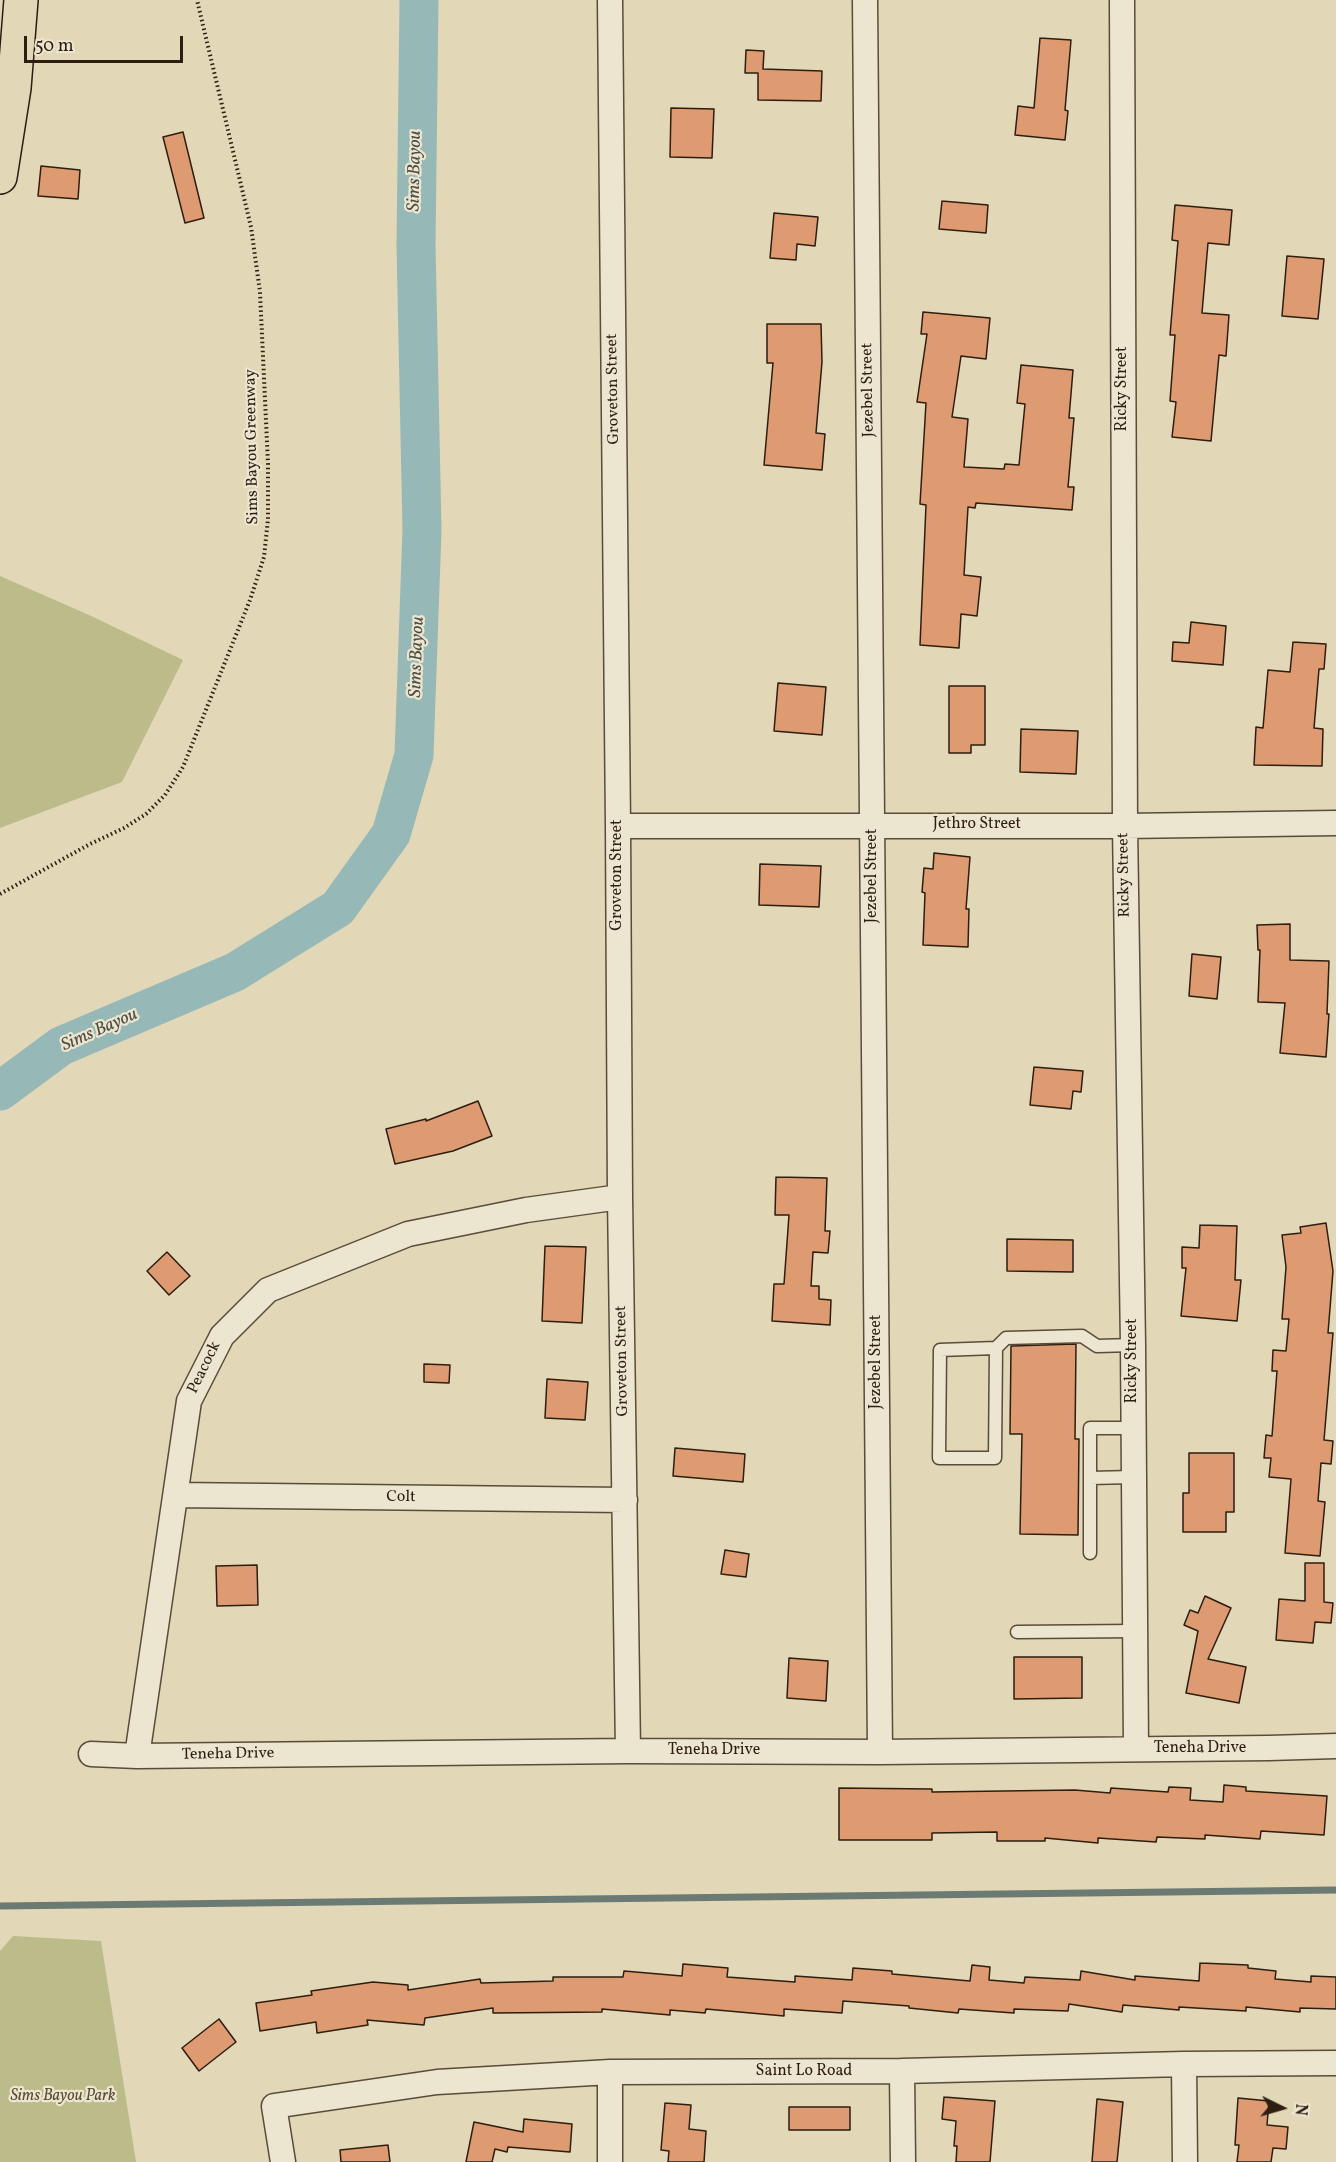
<!DOCTYPE html>
<html>
<head>
<meta charset="utf-8">
<style>
	body { margin:0 }
	#map { position:relative; width:1336px; height:2162px; overflow:hidden; background:#e2d7b7; font-family:Vollkorn,serif }
	canvas { display:block }
	.north { position:absolute; left:1252px; top:2078px; width:60px; height:60px; -webkit-text-stroke:4px #ece5d0; paint-order:stroke; rotate:95deg; font-size:16px; font-weight:700; line-height:24px; text-align:center; color:#2d1e10 }
	.north::after { content:''; display:block; margin:auto; width:21px; height:27px; background:#2d1e10; clip-path:polygon(50% 0,100% 100%,50% 72%,0 100%) }
	.scale { position:absolute; left:24px; top:36px; width:159px; height:27px; box-sizing:border-box; border:3px solid #2d1e10; border-top:0; padding-left:8px; font-size:18px; line-height:21px; white-space:nowrap; color:#2d1e10; -webkit-text-stroke:4px #ece5d0; paint-order:stroke }
</style>
</head>
<body>
<div id="map">
<canvas width="1336" height="2162"></canvas>
<div class="north">N</div>
<div class="scale">50 m</div>
</div>
<script>
const c = document.querySelector('canvas').getContext('2d');
c.lineJoin = 'round';
function fillPath(path, color) { c.fillStyle = color; c.fill(path, 'evenodd'); }
const toPath = rows => new Path2D(rows.map(r => 'M' + r).join(''));
function stroke(path, color, width, dash) { c.strokeStyle = color; c.lineWidth = width; c.lineCap = dash ? 'butt' : 'round'; c.setLineDash(dash || []); c.stroke(path); }
function drawText(font, color, halo, rows, align = 'center') {
  c.font = font + ' Vollkorn,serif'; c.lineWidth = 4.5; c.setLineDash([]); c.textBaseline = 'middle'; c.strokeStyle = halo; c.fillStyle = color; for (const [text, x, y, turn = 0] of rows) {
    c.save(); c.translate(x, y); c.rotate((+turn || 0) * Math.PI / 180); c.textAlign = isNaN(turn) ? turn : align; if (halo) c.strokeText(text, 0, 0); c.fillText(text, 0, 0); c.restore();
  }
}
fillPath(toPath([
	[0,576,89,615,183,660,122,782,0,828],
	[13,1936,101,1941,136,2162,0,2162,0,1951]
]), '#bbbc89');
stroke(toPath([
	[0,1906,1336,1890]
]), '#6c7a74', 7);
stroke(toPath([
	[0,1091,61,1046,235,972,338,908,391,834,414,755,422,530,416,245,419,0]
]), '#96b8b6', 39);
const building = toPath([
	[1040,38,1071,40,1065,110,1068,111,1065,140,1015,135,1018,106,1034,108,1040,38],
	[746,50,764,51,763,69,822,71,821,101,758,100,758,73,745,73,746,50],
	[671,108,714,109,712,158,670,157,671,108],
	[183,132,204,218,185,223,163,137,183,132],
	[41,166,80,170,78,199,38,196,41,166],
	[942,201,988,205,986,233,939,229,942,201],
	[1175,205,1232,210,1229,245,1208,243,1202,313,1229,315,1226,356,1219,355,1211,441,1172,437,1176,402,1170,401,1175,335,1170,335,1178,241,1172,240,1175,205],
	[774,213,818,217,815,246,797,244,796,260,770,258,774,213],
	[1287,256,1324,259,1318,319,1282,316,1287,256],
	[923,312,990,318,986,359,961,356,952,417,968,419,964,467,1004,469,1005,464,1019,465,1025,404,1017,403,1021,365,1073,370,1069,418,1074,418,1068,487,1074,487,1072,510,976,503,975,508,968,507,964,575,981,577,977,616,961,614,959,648,920,645,926,505,920,504,926,403,917,402,927,334,921,334,923,312],
	[767,324,821,324,822,362,816,433,825,434,822,470,764,465,773,363,767,363,767,324],
	[1191,622,1226,626,1223,665,1172,661,1173,642,1189,643,1191,622],
	[1293,642,1326,644,1324,669,1319,669,1314,728,1323,729,1322,766,1254,765,1256,727,1263,728,1268,670,1290,672,1293,642],
	[778,683,826,687,822,735,774,731,778,683],
	[949,686,985,686,985,745,971,745,971,753,949,753,949,686],
	[1021,729,1078,731,1076,774,1020,772,1021,729],
	[934,853,970,857,966,909,969,909,968,947,923,945,925,893,922,892,924,868,933,869,934,853],
	[760,864,821,866,819,907,759,905,760,864],
	[1290,924,1290,960,1329,961,1327,1014,1329,1014,1326,1057,1280,1053,1285,1003,1258,1002,1260,950,1258,950,1257,925,1290,924],
	[1192,954,1221,957,1217,999,1189,996,1192,954],
	[1034,1067,1083,1071,1081,1092,1073,1091,1071,1109,1030,1105,1034,1067],
	[478,1101,492,1136,453,1151,395,1164,386,1129,426,1119,426,1121,478,1101],
	[776,1177,827,1178,825,1231,830,1231,828,1253,813,1252,811,1286,819,1286,819,1299,831,1300,830,1325,772,1321,774,1284,784,1284,789,1215,775,1215,776,1177],
	[1326,1223,1333,1271,1328,1333,1333,1333,1324,1440,1333,1441,1331,1464,1321,1463,1318,1501,1325,1502,1320,1556,1285,1553,1291,1479,1269,1477,1271,1458,1264,1458,1266,1435,1272,1436,1277,1371,1272,1371,1273,1350,1286,1351,1289,1319,1282,1319,1286,1267,1282,1235,1301,1233,1300,1227,1326,1223],
	[1200,1225,1237,1226,1235,1280,1241,1280,1237,1321,1181,1316,1186,1268,1182,1268,1182,1247,1199,1248,1200,1225],
	[1007,1239,1073,1240,1073,1272,1007,1271,1007,1239],
	[545,1246,586,1247,582,1323,542,1321,545,1246],
	[167,1252,190,1276,169,1295,147,1271,167,1252],
	[1076,1344,1075,1439,1079,1439,1078,1535,1020,1534,1022,1434,1010,1434,1011,1346,1076,1344],
	[424,1364,450,1365,449,1383,424,1382,424,1364],
	[547,1379,588,1382,585,1420,545,1418,547,1379],
	[675,1448,745,1454,743,1482,673,1476,675,1448],
	[1189,1453,1234,1453,1234,1512,1226,1512,1226,1532,1183,1532,1183,1493,1189,1493,1189,1453],
	[725,1550,749,1554,746,1577,721,1574,725,1550],
	[1305,1563,1324,1563,1324,1602,1333,1603,1331,1623,1315,1622,1313,1643,1276,1640,1279,1599,1305,1601,1305,1563],
	[257,1565,258,1605,217,1606,216,1566,257,1565],
	[1205,1596,1231,1608,1208,1659,1246,1667,1239,1703,1186,1693,1198,1631,1184,1625,1190,1610,1198,1613,1205,1596],
	[1014,1657,1082,1657,1082,1698,1014,1699,1014,1657],
	[789,1658,828,1661,826,1701,787,1698,789,1658],
	[1224,1785,1246,1787,1246,1791,1327,1796,1324,1835,1261,1831,1260,1839,1205,1835,1205,1839,1157,1837,1156,1842,1098,1838,1098,1843,1045,1838,1045,1841,997,1841,997,1832,932,1833,932,1840,839,1840,839,1788,932,1789,932,1792,1075,1790,1110,1793,1111,1788,1168,1792,1169,1787,1191,1788,1190,1800,1223,1802,1224,1785],
	[1200,1963,1248,1965,1248,1968,1276,1971,1275,1979,1311,1982,1311,1976,1336,1977,1336,2009,1300,2008,1300,2012,1246,2007,1246,2011,1179,2007,1179,2010,1123,2005,1122,2012,1069,2004,1068,2011,1014,2009,1014,2013,959,2009,958,2013,909,2008,909,2006,843,2001,842,2013,784,2009,784,2016,706,2009,705,2013,670,2010,670,2015,602,2009,602,2012,493,2013,493,2008,425,2018,424,2025,367,2020,368,2025,317,2033,316,2022,260,2031,256,2003,312,1995,311,1991,373,1982,408,1985,408,1990,480,1979,481,1983,553,1981,553,1977,623,1977,624,1971,682,1976,683,1964,728,1968,727,1977,795,1982,795,1976,852,1980,853,1968,892,1971,892,1974,970,1981,972,1965,990,1967,989,1980,1024,1983,1025,1977,1080,1980,1081,1971,1135,1980,1135,1976,1199,1981,1200,1963],
	[219,2019,236,2042,199,2071,182,2048,219,2019],
	[944,2097,995,2101,990,2162,956,2162,957,2146,954,2146,956,2121,942,2119,944,2097],
	[1238,2098,1269,2101,1267,2125,1288,2127,1286,2149,1273,2148,1271,2162,1237,2162,1239,2145,1235,2145,1238,2098],
	[1097,2099,1123,2102,1117,2162,1092,2162,1097,2099],
	[665,2103,691,2105,689,2129,706,2131,704,2162,668,2162,669,2151,661,2150,665,2103],
	[789,2107,850,2107,850,2130,789,2130,789,2107],
	[524,2119,572,2124,570,2152,508,2147,507,2152,495,2149,492,2162,466,2162,474,2122,523,2132,524,2119],
	[388,2145,390,2162,341,2162,340,2150,388,2145]
]);
fillPath(building, '#de9a71');
stroke(building, '#2d1e10', 1.5);
const service = toPath([
	[996,1348,995,1458,939,1458,940,1350,996,1348,1006,1338,1082,1336,1097,1346,1133,1345],
	[1090,1478,1133,1477],
	[1090,1553,1090,1428,1133,1428],
	[1017,1632,1135,1631]
]);
const minor = toPath([
	[610,0,618,826,620,1197,628,1751],
	[865,0,880,1752],
	[1122,0,1125,826,1133,1345,1136,1749],
	[618,826,1125,826,1336,823],
	[176,1495,625,1500],
	[91,1754,137,1756,628,1751,880,1752,1269,1748,1336,1746],
	[137,1756,189,1401,222,1336,268,1290,408,1234,526,1210,620,1197],
	[1184,2064,1185,2162],
	[902,2071,903,2162],
	[610,2072,610,2162],
	[283,2162,274,2106,437,2082,610,2072,902,2071,1184,2064,1336,2063]
]);
const primary = toPath([
	[0,177,14,88,21,0]
]);
stroke(service, '#5a4c3a', 15);
stroke(minor, '#5a4c3a', 27);
stroke(primary, '#2d1e10', 36);
stroke(toPath([
	[0,894,90,844,124,828,146,814,165,795,183,767,250,600,264,557,268,519,268,464,260,292,251,227,197,0]
]), '#2d1e10', 4, [1.5, 3]);
stroke(service, '#ece5d0', 12);
stroke(minor, '#ece5d0', 24);
stroke(primary, '#e2d7b7', 33);
drawText('16px', '#2d1e10', '#ece5d0', [
	["Groveton Street",614,389,-91],
	["Ricky Street",1123,389,-90],
	["Jezebel Street",869,390,-91],
	["Sims Bayou Greenway",253,447,-91],
	["Jethro Street",977,825],
	["Groveton Street",618,875,-90],
	["Ricky Street",1125,875,-91],
	["Jezebel Street",873,876,-90],
	["Groveton Street",623,1361,-91],
	["Ricky Street",1133,1361,-90],
	["Jezebel Street",877,1362,-90],
	["Peacock",205,1368,-64],
	["Colt",401,1498,1],
	["Teneha Drive",1200,1749],
	["Teneha Drive",714,1751],
	["Teneha Drive",228,1755,-1],
	["Saint Lo Road",804,2072]
]);
drawText('italic 16px', '#584d34', '#ece5d0', [
	["Sims Bayou Park",63,2097]
]);
drawText('italic 18px', '#4c4c42', '#ece5d0', [
	["Sims Bayou",416,171,-89],
	["Sims Bayou",418,657,-88],
	["Sims Bayou",100,1031,-24]
]);
</script>
</body>
</html>
